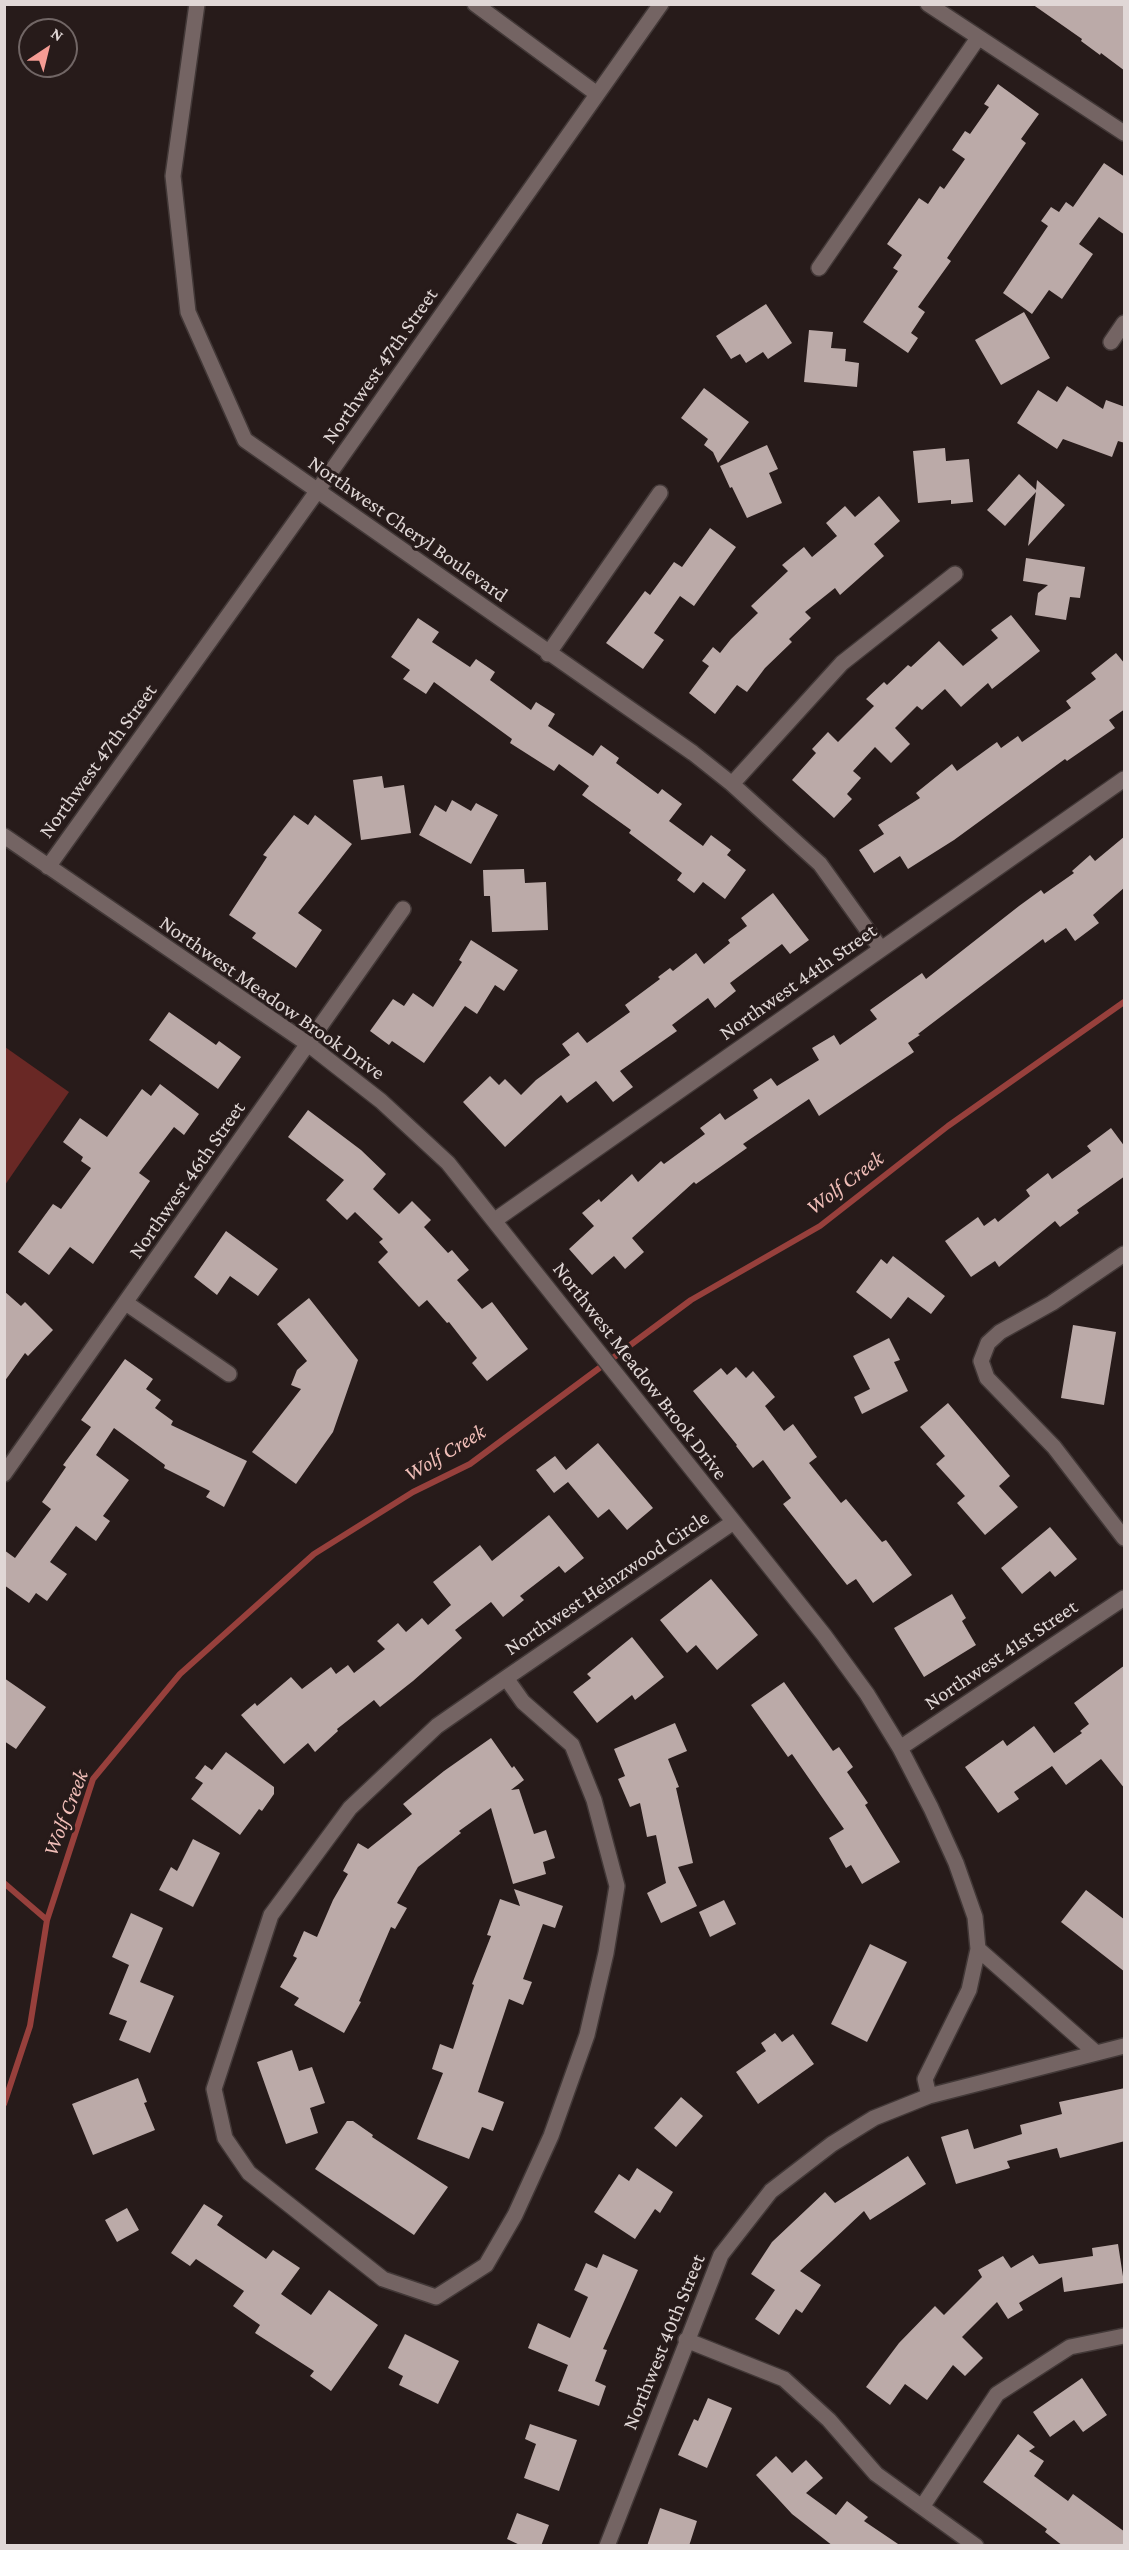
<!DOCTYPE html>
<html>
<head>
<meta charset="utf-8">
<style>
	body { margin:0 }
	#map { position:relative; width:1129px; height:2550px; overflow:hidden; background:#271b1a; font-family:"Crimson Pro",serif }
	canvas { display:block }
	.frame { position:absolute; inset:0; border:6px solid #e0d7d6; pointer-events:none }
	.north { position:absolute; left:18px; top:18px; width:60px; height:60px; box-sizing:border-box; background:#271b1a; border:2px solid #716665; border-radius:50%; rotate:35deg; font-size:16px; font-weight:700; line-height:24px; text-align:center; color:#e0d7d6 }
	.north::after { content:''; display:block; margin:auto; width:21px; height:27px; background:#f59c94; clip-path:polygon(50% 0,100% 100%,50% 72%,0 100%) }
</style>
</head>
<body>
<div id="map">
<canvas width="1129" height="2550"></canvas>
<div class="frame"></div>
<div class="north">N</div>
</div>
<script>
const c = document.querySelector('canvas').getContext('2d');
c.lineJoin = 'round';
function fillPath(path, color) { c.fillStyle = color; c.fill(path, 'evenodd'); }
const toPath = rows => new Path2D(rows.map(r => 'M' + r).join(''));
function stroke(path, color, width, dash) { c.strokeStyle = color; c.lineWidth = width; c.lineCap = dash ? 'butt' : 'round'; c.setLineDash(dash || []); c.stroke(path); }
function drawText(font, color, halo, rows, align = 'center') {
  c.font = font + ' "Crimson Pro",serif'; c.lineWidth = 6; c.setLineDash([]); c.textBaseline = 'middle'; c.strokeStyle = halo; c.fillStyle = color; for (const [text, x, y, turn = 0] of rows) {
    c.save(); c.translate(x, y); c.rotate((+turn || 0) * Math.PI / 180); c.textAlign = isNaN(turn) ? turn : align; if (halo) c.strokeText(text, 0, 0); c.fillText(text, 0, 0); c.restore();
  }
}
fillPath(toPath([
	[5,1047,69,1092,5,1185]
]), '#692825');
stroke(toPath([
	[4,1883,47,1920],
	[4,2104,30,2026,47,1920,93,1779,180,1674,314,1554,413,1492,470,1464,691,1300,820,1226,948,1126,1124,1002]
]), '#97403c', 6);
fillPath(toPath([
	[1032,4,1125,4,1125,71,1101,53,1100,55,1081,41,1082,39],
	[998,84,1039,114,1021,139,1026,143,947,258,951,261,918,307,925,312,911,333,918,338,908,353,863,322,898,271,893,268,902,255,887,244,919,198,928,204,940,186,944,189,965,159,952,150,965,131,970,134,989,107,984,104],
	[1104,163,1125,177,1125,235,1099,217,1079,244,1093,254,1062,299,1049,290,1032,314,1003,293,1048,226,1041,221,1051,207,1059,212,1066,202,1073,207],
	[766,304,792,343,768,359,763,352,746,363,740,354,731,359,716,336],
	[1024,312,1050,358,1001,385,975,340],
	[809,330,833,332,831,348,846,349,845,361,859,363,857,387,804,382],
	[1067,386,1103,409,1106,400,1125,407,1125,443,1118,441,1112,457,1063,439,1057,449,1017,423,1038,390,1057,402],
	[704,388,749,422,718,463,713,452,704,445,708,439,681,418],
	[767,445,778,469,769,473,782,503,747,518,732,487,730,488,720,466],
	[945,448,946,461,969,459,973,502,951,504,951,500,918,503,913,451],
	[1019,474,1036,490,1037,480,1065,505,1028,546,1036,492,1005,526,987,510],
	[879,496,900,521,874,544,884,556,840,595,835,588,805,612,811,618,789,639,792,642,765,668,747,692,737,685,715,714,689,693,709,666,702,661,713,647,720,653,731,639,758,613,751,606,788,571,782,565,804,547,812,557,837,536,826,523,845,506,855,517],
	[710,528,736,547,694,606,680,596,654,633,664,640,643,669,606,643,645,591,650,595,674,562,682,567],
	[1026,558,1085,567,1080,598,1070,597,1066,620,1035,615,1038,593,1048,585,1023,581],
	[1011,615,1040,651,992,689,988,683,961,707,945,689,922,710,917,706,895,728,910,744,891,763,875,747,853,771,861,778,847,794,852,799,834,818,792,780,816,753,812,749,828,732,838,742,874,706,866,699,884,682,887,685,908,665,911,667,939,641,963,666,998,638,991,630],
	[418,618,439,632,432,642,470,667,476,659,495,672,490,680,531,710,536,702,555,714,548,726,593,756,601,745,619,758,616,763,658,794,662,789,682,804,669,821,703,846,711,835,731,850,727,855,746,870,725,899,703,882,694,893,677,880,682,873,629,833,631,830,582,795,589,786,559,764,554,771,510,743,512,739,434,682,426,694,403,679,410,670,391,657],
	[1116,653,1125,664,1125,709,1109,720,1115,728,1067,761,1065,759,954,840,908,869,900,856,874,873,859,850,884,834,878,825,920,798,916,793,952,764,957,771,997,742,1001,748,1018,736,1022,742,1071,708,1066,701,1096,679,1091,673],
	[382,776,384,788,404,785,411,833,361,840,353,780],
	[452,800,471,811,476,803,498,815,471,864,419,835,435,805,446,812],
	[294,815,308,825,315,815,352,844,298,913,322,930,296,968,252,938,256,933,229,915,267,857,263,855],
	[1125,836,1125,887,1093,915,1099,923,1075,941,1066,928,1045,943,1043,939,918,1034,920,1035,908,1043,914,1052,819,1116,809,1099,743,1144,747,1148,696,1184,694,1182,632,1238,644,1252,625,1269,614,1256,592,1275,569,1249,594,1226,582,1213,599,1199,601,1202,632,1174,638,1182,661,1161,664,1164,705,1134,700,1128,720,1113,725,1120,758,1098,753,1090,771,1078,777,1086,819,1060,812,1048,834,1035,840,1045,877,1019,870,1010,922,973,926,979,1019,906,1041,890,1044,894,1074,873,1072,871,1090,855,1095,861],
	[524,869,525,883,546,882,548,930,492,932,490,896,484,896,483,870],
	[773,893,809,940,790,954,782,944,730,983,736,991,715,1008,708,998,672,1025,677,1031,620,1071,633,1087,613,1102,596,1081,567,1103,561,1095,505,1147,463,1102,490,1076,499,1085,505,1079,521,1095,536,1080,570,1055,562,1044,578,1032,587,1043,630,1012,625,1005,660,979,658,977,670,968,673,971,696,953,704,964,730,943,728,940,747,926,741,918],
	[471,940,518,970,504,991,495,985,477,1014,465,1006,424,1063,392,1041,389,1045,370,1031,393,999,404,1006,413,993,433,1007,462,962,459,960],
	[169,1012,216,1045,219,1041,241,1057,218,1089,149,1040],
	[160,1084,199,1114,184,1135,174,1127,139,1173,150,1181,93,1264,70,1247,49,1275,18,1252,53,1204,61,1209,91,1168,81,1161,83,1157,63,1142,80,1118,107,1137,142,1089,151,1096],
	[308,1110,361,1150,386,1174,373,1189,399,1214,412,1201,431,1220,424,1227,448,1253,452,1250,469,1270,457,1280,482,1309,492,1302,528,1349,487,1381,472,1363,477,1358,449,1322,447,1323,427,1300,419,1307,378,1262,388,1252,379,1242,383,1239,355,1212,347,1220,326,1200,344,1180,288,1137],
	[1111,1128,1125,1147,1125,1176,1077,1210,1079,1213,1060,1227,1055,1221,999,1267,995,1261,971,1277,945,1241,978,1217,984,1226,995,1218,998,1222,1030,1196,1026,1190,1048,1173,1052,1179,1091,1151,1087,1146],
	[226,1231,278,1269,258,1296,230,1276,217,1295,194,1277],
	[893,1256,945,1296,931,1314,908,1297,891,1319,856,1292,881,1259,887,1264],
	[4,1291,21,1306,25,1302,53,1330,28,1356,25,1353,4,1382],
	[309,1298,358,1360,333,1432,296,1484,252,1452,301,1389,291,1385,297,1370,307,1361,277,1324],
	[1073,1325,1116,1332,1104,1405,1061,1398],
	[889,1338,900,1360,894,1362,908,1391,862,1414,854,1397,870,1389,853,1356],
	[125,1359,153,1379,146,1389,161,1400,155,1408,173,1421,171,1425,247,1461,224,1507,206,1497,210,1491,164,1468,165,1465,114,1428,96,1455,129,1480,103,1516,110,1521,96,1541,76,1526,50,1562,67,1574,47,1601,36,1593,29,1603,4,1585,4,1550,15,1558,51,1509,42,1502,66,1467,63,1465,91,1427,81,1420],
	[736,1367,746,1378,753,1371,775,1397,765,1406,784,1431,793,1424,817,1457,809,1463,841,1503,846,1499,882,1542,886,1540,912,1575,873,1603,856,1579,847,1585,783,1504,791,1498,763,1460,753,1468,736,1446,737,1445,693,1391,721,1368,727,1375],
	[948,1403,1010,1476,999,1486,1018,1507,985,1535,957,1503,965,1496,936,1464,945,1456,920,1427],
	[598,1443,653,1508,627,1530,609,1509,598,1518,568,1482,554,1493,536,1470,555,1456,566,1470],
	[549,1515,584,1558,565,1573,559,1566,520,1596,524,1600,503,1617,491,1602,455,1630,462,1638,413,1681,380,1707,374,1700,337,1729,338,1731,315,1752,308,1743,284,1764,241,1715,255,1703,257,1706,291,1677,302,1689,331,1667,336,1674,348,1665,354,1673,385,1649,377,1641,398,1623,406,1632,422,1618,428,1625,451,1605,433,1582,480,1545,492,1561],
	[1050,1527,1077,1559,1055,1577,1050,1571,1022,1594,1001,1568],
	[711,1579,758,1635,717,1670,696,1645,687,1653,660,1620],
	[952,1594,966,1618,962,1621,976,1645,924,1677,894,1628],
	[632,1637,664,1677,635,1700,632,1695,597,1723,573,1692,591,1678,587,1674],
	[1125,1665,1125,1789,1101,1759,1066,1785,1052,1766,1014,1792,1019,1799,998,1813,965,1767,1003,1740,1007,1746,1034,1726,1054,1753,1082,1733,1080,1731,1089,1724,1074,1703],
	[4,1678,46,1707,16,1749,4,1741],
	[784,1682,833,1751,839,1747,853,1767,847,1772,868,1803,865,1805,900,1862,862,1884,851,1865,846,1868,829,1838,844,1829,792,1754,788,1757,751,1705],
	[675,1723,687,1751,668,1759,679,1787,676,1788,693,1863,678,1867,697,1906,661,1923,647,1893,666,1883,656,1835,647,1837,640,1803,630,1807,618,1779,625,1776,614,1749],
	[491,1738,512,1768,514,1766,524,1780,511,1790,519,1789,534,1834,546,1830,555,1858,543,1862,546,1874,513,1884,491,1808,459,1831,461,1833,418,1867,397,1903,407,1908,395,1929,391,1927,359,2001,361,2002,344,2033,294,2005,299,1998,280,1987,297,1958,293,1956,304,1931,317,1937,333,1900,348,1874,343,1871,358,1843,368,1849,412,1814,403,1804,444,1771],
	[226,1752,274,1787,274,1794,262,1811,259,1809,240,1835,191,1799,203,1783,195,1778,205,1765,212,1770],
	[193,1839,220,1853,193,1907,159,1890,171,1867,177,1871],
	[514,1889,563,1906,555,1928,543,1924,523,1979,532,1982,523,2005,509,1999,478,2092,504,2102,493,2131,482,2127,469,2159,417,2139,443,2073,432,2069,440,2044,453,2049,474,1985,472,1984,491,1936,487,1935,500,1899,520,1906],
	[1086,1890,1125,1920,1125,1972,1061,1922],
	[724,1900,736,1924,710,1937,699,1912],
	[131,1913,163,1928,140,1982,174,1996,150,2053,119,2040,127,2021,109,2014,129,1965,112,1957],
	[870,1944,907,1962,867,2042,831,2024],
	[775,2033,782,2042,793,2034,814,2064,758,2104,736,2072,766,2051,761,2043],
	[292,2050,299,2071,312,2067,325,2103,310,2108,318,2133,286,2144,257,2062],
	[138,2078,147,2102,144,2103,155,2130,93,2155,72,2104],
	[1125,2088,1125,2141,1060,2158,1057,2148,1007,2161,1010,2168,956,2184,941,2137,968,2129,974,2149,1022,2134,1020,2125,1062,2114,1059,2102],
	[681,2097,703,2116,676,2147,654,2128],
	[347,2121,353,2121,373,2135,372,2137,448,2187,414,2235,315,2169],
	[908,2156,926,2184,870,2220,864,2211,800,2271,821,2285,802,2313,796,2309,779,2335,755,2319,775,2290,751,2274,772,2242,825,2192,835,2203],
	[637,2168,673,2192,660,2213,655,2209,635,2239,594,2212,619,2174,629,2181],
	[204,2204,223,2216,217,2225,266,2259,273,2250,300,2268,281,2294,311,2315,329,2290,378,2325,331,2391,310,2376,314,2371,255,2333,260,2325,233,2306,244,2291,196,2259,190,2266,171,2253],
	[127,2208,139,2230,117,2242,105,2220],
	[1118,2244,1124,2283,1064,2292,1062,2277,1019,2303,1023,2310,1008,2319,997,2302,962,2337,983,2358,965,2376,953,2365,927,2400,905,2384,890,2405,866,2387,899,2343,935,2306,944,2315,982,2277,978,2270,1003,2256,1011,2268,1033,2255,1039,2264,1093,2256,1092,2248],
	[603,2254,638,2270,603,2349,607,2350,595,2381,606,2386,599,2406,558,2391,568,2365,528,2348,538,2323,570,2338,588,2297,574,2290,586,2263,597,2268],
	[405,2334,459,2361,438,2404,399,2385,403,2376,388,2368],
	[1082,2378,1107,2415,1083,2432,1074,2420,1050,2437,1033,2412],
	[708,2398,732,2408,707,2468,678,2455,694,2419,698,2421],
	[530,2424,577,2440,559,2491,524,2478,536,2444,525,2439],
	[1018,2434,1035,2447,1029,2451,1044,2461,1034,2476,1068,2501,1073,2494,1125,2532,1125,2546,1063,2546,1045,2532,1047,2529,983,2482],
	[776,2456,792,2473,806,2460,823,2478,806,2493,836,2515,847,2501,868,2517,864,2521,901,2546,833,2546,792,2514,756,2475],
	[660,2508,697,2521,689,2546,647,2546],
	[517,2513,549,2525,541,2546,522,2546,507,2539]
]), '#bbaaa8');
const street = toPath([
	[197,4,173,176,188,312,245,440,693,753,732,784,820,864,881,949],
	[475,4,597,94],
	[928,4,1124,133],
	[819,268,978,38],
	[1111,342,1124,323],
	[548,654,660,493],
	[732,784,842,663,955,574],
	[4,836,308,1044,381,1101,448,1163,824,1635,867,1694,900,1748,931,1808,956,1863,975,1917,978,1949,969,1990,925,2079,929,2096],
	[48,867,318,490,661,4],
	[495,1220,1124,779],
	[1124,1254,1052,1303,1000,1332,988,1343,981,1361,987,1378,1054,1447,1124,1538],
	[126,1303,229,1374],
	[4,1474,403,909],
	[506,1678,523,1702,572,1745,594,1800,617,1886,606,1953,587,2035,551,2136,515,2215,486,2265,436,2297,383,2279,249,2173,225,2138,214,2089,271,1915,350,1808,437,1726,506,1678,732,1523],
	[900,1748,1124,1598],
	[978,1949,1095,2052],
	[686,2340,784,2379,829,2420,876,2474,976,2546],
	[922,2507,997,2394,1070,2347,1124,2336],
	[607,2546,721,2255,771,2191,832,2144,874,2118,929,2096,1124,2046]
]);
stroke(street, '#423837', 18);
stroke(street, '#746463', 15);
drawText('21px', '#e0d7d6', '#271b1a', [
	["Northwest 47th Street",380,366,-55],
	["Northwest Cheryl Boulevard",408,529,35],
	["Northwest 47th Street",98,761,-54],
	["Northwest 44th Street",798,982,-35],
	["Northwest Meadow Brook Drive",272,998,35],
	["Northwest 46th Street",187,1180,-55],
	["Northwest Meadow Brook Drive",640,1371,52],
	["Northwest Heinzwood Circle",607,1583,-34],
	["Northwest 41st Street",1001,1655,-34],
	["Northwest 40th Street",664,2342,-68]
]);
drawText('italic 22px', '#f0beb8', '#271b1a', [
	["Wolf Creek",845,1183,-37],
	["Wolf Creek",445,1453,-31],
	["Wolf Creek",66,1813,-69]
]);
</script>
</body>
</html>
